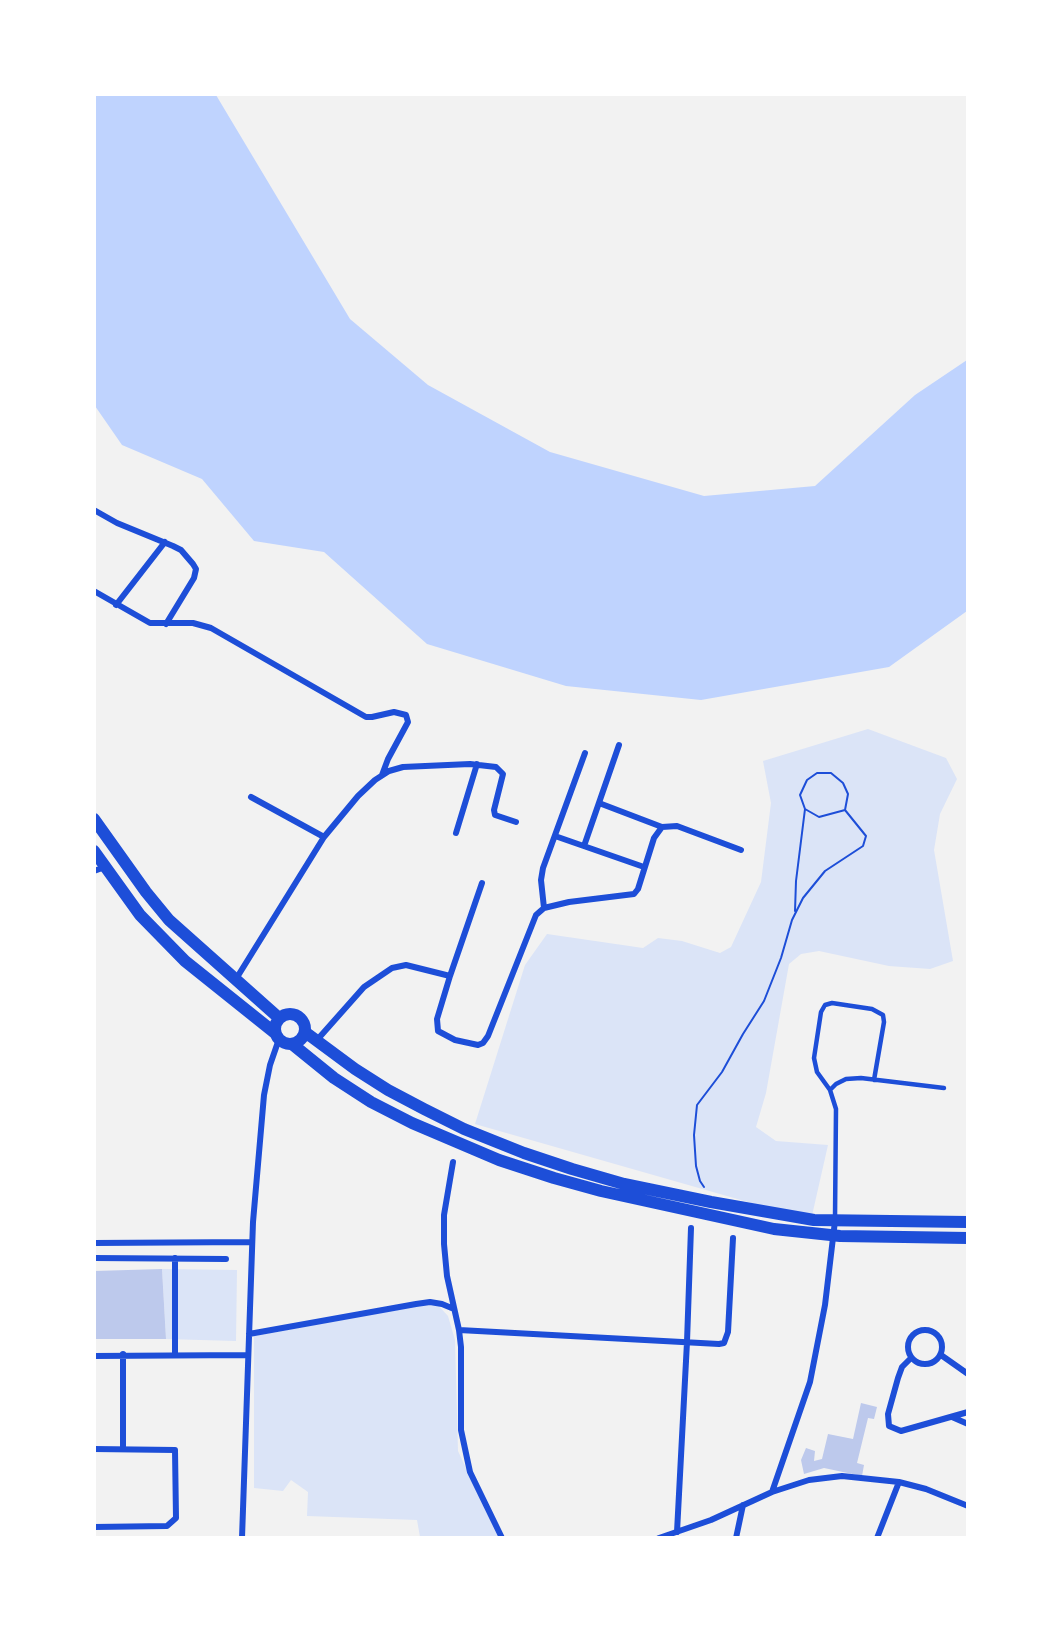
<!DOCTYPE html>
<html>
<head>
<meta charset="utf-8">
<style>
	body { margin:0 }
	#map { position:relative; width:1062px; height:1632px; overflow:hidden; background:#f2f2f2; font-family:Roboto,sans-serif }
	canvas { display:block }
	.frame { position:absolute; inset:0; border:96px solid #fff; pointer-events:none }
</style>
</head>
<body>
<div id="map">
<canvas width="1062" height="1632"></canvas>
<div class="frame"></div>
</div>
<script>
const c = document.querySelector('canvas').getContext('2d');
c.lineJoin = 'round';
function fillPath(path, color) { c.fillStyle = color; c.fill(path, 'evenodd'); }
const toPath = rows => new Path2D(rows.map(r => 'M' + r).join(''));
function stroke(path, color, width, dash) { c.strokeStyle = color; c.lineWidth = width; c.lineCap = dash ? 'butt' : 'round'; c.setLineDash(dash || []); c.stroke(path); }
fillPath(toPath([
	[868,729,946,758,957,779,940,814,934,850,953,961,930,969,889,966,819,951,801,954,789,964,766,1093,756,1127,776,1141,828,1145,811,1220,475,1124,525,965,547,934,643,948,658,938,682,941,720,953,731,947,761,882,771,803,763,761],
	[162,1269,237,1270,236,1341,166,1339],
	[436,1303,448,1316,455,1340,458,1451,498,1537,420,1537,417,1520,307,1516,308,1492,291,1480,283,1491,254,1488,254,1336]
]), '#dbe4f7');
fillPath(toPath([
	[94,95,216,95,350,319,428,385,550,452,704,496,815,486,915,395,967,360,967,611,889,667,701,700,566,686,427,644,324,552,254,541,202,479,122,445,95,406]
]), '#bfd3fe');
fillPath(toPath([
	[162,1269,166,1339,94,1339,94,1271],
	[861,1403,877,1407,874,1419,868,1418,857,1463,864,1465,862,1476,824,1468,804,1474,801,1460,806,1448,815,1451,814,1461,822,1459,828,1434,853,1439]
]), '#bdc9ec');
stroke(toPath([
	[795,911,796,881,805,809],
	[704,1187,700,1181,696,1166,694,1135,697,1105,722,1072,743,1034,764,1001,781,958,792,920,803,898,825,871,863,846,866,836,845,810,848,794,843,783,831,773,817,773,807,780,800,795,805,809,819,817,845,810]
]), '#1d4ed8', 2);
stroke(toPath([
	[830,1090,836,1084,846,1079,861,1078,944,1088],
	[835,1218,836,1109,830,1090,817,1072,814,1058,821,1012,825,1005,832,1003,872,1009,883,1015,884,1022,874,1080]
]), '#1d4ed8', 4.5);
stroke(toPath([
	[94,510,117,523,173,546,181,550,193,564,196,569,194,578,166,624],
	[94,591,150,623,193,623,211,628,366,717,372,717,394,712,406,715,408,722,388,759,382,775],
	[116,605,165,542],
	[251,797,324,837],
	[599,803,662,827],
	[456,833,477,764],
	[555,836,644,867],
	[584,846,619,745],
	[94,871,105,867],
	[544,908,541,880,543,868,585,753],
	[450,976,482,883],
	[236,979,324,837,358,796,375,780,389,771,403,767,470,764,496,767,503,774,494,810,495,815,516,822],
	[317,1040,364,987,392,968,406,965,450,976,437,1019,438,1031,455,1040,478,1045,483,1043,488,1036,536,915,544,908,569,902,634,894,638,889,654,838,662,827,677,826,741,850],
	[453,1162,444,1215,444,1244,447,1276,459,1330,461,1347,461,1430,470,1472,502,1538],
	[94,1243,252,1242],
	[94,1258,226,1259],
	[175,1258,175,1354],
	'908 1347a17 17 0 1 1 34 0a17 17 0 1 1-34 0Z',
	[459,1330,719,1344,724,1343,728,1332,733,1238],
	[249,1334,416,1304,430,1302,442,1304,454,1309],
	[941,1355,968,1374],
	[94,1356,248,1355],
	[911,1358,902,1367,898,1378,888,1414,889,1426,901,1431,968,1412],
	[952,1417,968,1424],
	[94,1449,175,1450,176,1518,167,1526,94,1527],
	[123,1449,123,1354],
	[772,1492,810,1382,825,1305,835,1221],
	[677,1532,687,1342,691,1228],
	[242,1538,253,1222,264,1095,270,1065,279,1039],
	[659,1538,711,1520,772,1492,809,1480,842,1476,899,1482,926,1489,968,1506],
	[736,1538,743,1505],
	[877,1538,899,1482]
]), '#1d4ed8', 6);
stroke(toPath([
	[94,819,146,892,169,920,279,1018],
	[94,851,140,915,185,961,275,1033],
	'275 1029a15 15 0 1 1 30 0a15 15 0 1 1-30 0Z',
	[305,1032,355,1069,388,1090,424,1109,464,1129,524,1153,572,1169,624,1184,711,1202,814,1220,968,1222],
	[292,1044,334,1078,371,1102,412,1123,499,1160,554,1178,601,1191,774,1229,840,1236,968,1238]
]), '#1d4ed8', 12);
</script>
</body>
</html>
